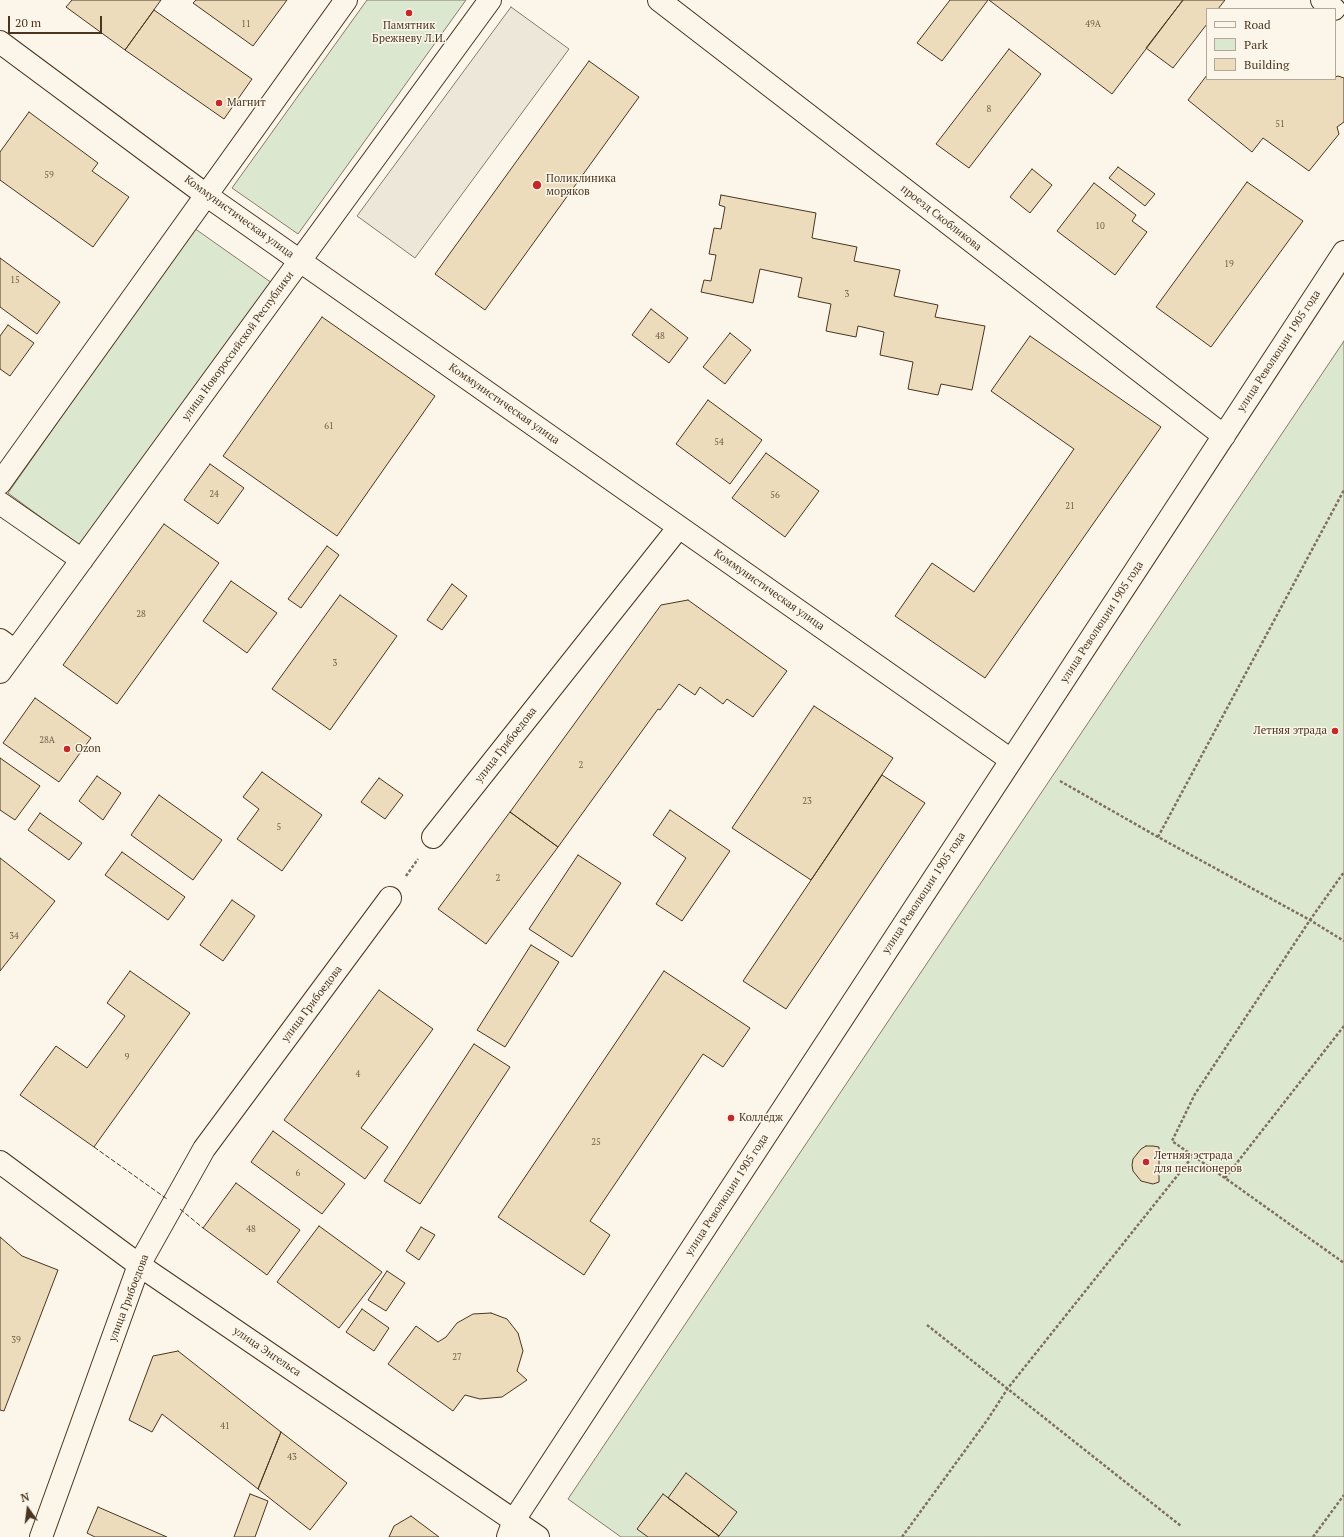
<!DOCTYPE html>
<html>
<head>
<meta charset="utf-8">
<style>
	body { margin:0 }
	#map { position:relative; width:1344px; height:1537px; overflow:hidden; background:#fbf6e9; font-family:"PT Serif",serif }
	canvas { display:block }
	.legend { position:absolute; left:1206px; top:8px; width:130px; height:72px; box-sizing:border-box; background:#fbf6e9; border:1px solid #b4a999; margin:0; padding:5px 7px; list-style:none; font-size:12px; color:#4a3520 }
	.legend li { display:flex; align-items:center; gap:8px; height:20px }
	.legend b { width:20px; border:1px solid #b4a999 }
	.north { position:absolute; left:8px; top:1489px; width:40px; height:40px; -webkit-text-stroke:3px #fbf6e9; paint-order:stroke; rotate:346deg; font-size:11px; font-weight:700; line-height:16px; text-align:center; color:#4a3520 }
	.north::after { content:''; display:block; margin:auto; width:14px; height:18px; background:#4a3520; clip-path:polygon(50% 0,100% 100%,50% 72%,0 100%) }
	.scale { position:absolute; left:8px; top:16px; width:94px; height:18px; box-sizing:border-box; border:2px solid #4a3520; border-top:0; padding-left:5px; font-size:12px; line-height:14px; white-space:nowrap; color:#4a3520; -webkit-text-stroke:3px #fbf6e9; paint-order:stroke }
</style>
</head>
<body>
<div id="map">
<canvas width="1344" height="1537"></canvas>
<ul class="legend">
<li><b style="height:5px;background:#fbf6e9"></b>Road</li>
<li><b style="height:11px;background:#dce7d0"></b>Park</li>
<li><b style="height:11px;background:#ecdcbc"></b>Building</li>
</ul>
<div class="north">N</div>
<div class="scale">20 m</div>
</div>
<script>
const c = document.querySelector('canvas').getContext('2d');
c.lineJoin = 'round';
function fillPath(path, color) { c.fillStyle = color; c.fill(path, 'evenodd'); }
const toPath = rows => new Path2D(rows.map(r => 'M' + r).join(''));
function stroke(path, color, width, dash) { c.strokeStyle = color; c.lineWidth = width; c.lineCap = dash ? 'butt' : 'round'; c.setLineDash(dash || []); c.stroke(path); }
function drawText(font, color, halo, rows, align = 'center') {
  c.font = font + ' "PT Serif",serif'; c.lineWidth = 3; c.setLineDash([]); c.textBaseline = 'middle'; c.strokeStyle = halo; c.fillStyle = color; for (const [text, x, y, turn = 0] of rows) {
    c.save(); c.translate(x, y); c.rotate((+turn || 0) * Math.PI / 180); c.textAlign = isNaN(turn) ? turn : align; if (halo) c.strokeText(text, 0, 0); c.fillText(text, 0, 0); c.restore();
  }
}
const green = toPath([
	[367,0,466,0,298,234,232,188,367,0],
	[194,228,272,283,80,546,8,493,194,228],
	[1344,341,1344,1537,621,1537,568,1499,1344,341]
]);
fillPath(green, '#dce7d0');
stroke(green, '#887966', 1);
const parking = toPath([
	[511,7,569,49,415,258,357,216,511,7]
]);
fillPath(parking, '#ede7d9');
stroke(parking, '#887966', 1);
const building = toPath([
	[72,0,161,0,125,50,66,7,72,0],
	[196,0,287,0,253,46,193,3,196,0],
	[950,0,988,0,942,61,917,43,950,0],
	[989,0,1183,0,1112,94,989,0],
	[1183,0,1225,0,1218,9,1207,9,1207,24,1173,68,1146,48,1183,0],
	[154,10,252,79,224,119,125,50,154,10],
	[1009,49,1041,74,969,168,936,144,1009,49],
	[589,61,639,97,485,310,435,274,589,61],
	[1207,75,1207,79,1335,79,1335,77,1338,76,1344,78,1344,122,1337,127,1339,134,1309,171,1263,138,1252,152,1188,100,1207,75],
	[29,112,98,163,92,171,129,197,93,247,0,180,0,152,29,112],
	[1118,167,1155,194,1145,206,1109,178,1118,167],
	[1032,169,1052,185,1030,213,1010,197,1032,169],
	[1247,182,1303,221,1211,347,1156,307,1247,182],
	[1094,183,1136,215,1132,221,1147,232,1115,275,1057,231,1094,183],
	[721,195,816,213,812,238,857,247,854,261,900,270,894,296,938,305,935,317,985,326,972,390,941,384,938,395,908,389,913,362,880,355,884,332,858,326,856,337,826,331,831,304,798,297,802,278,760,269,753,303,701,292,704,280,711,281,716,255,709,254,714,228,721,229,725,207,719,205,721,195],
	[0,258,60,302,37,334,0,307,0,258],
	[651,309,688,338,669,363,632,335,651,309],
	[322,317,435,396,337,536,223,456,322,317],
	[8,325,34,343,10,376,0,369,0,336,8,325],
	[730,333,751,350,725,384,703,367,730,333],
	[1030,336,1161,427,985,678,895,616,932,563,974,592,1074,449,991,391,1030,336],
	[708,400,762,440,730,484,676,444,708,400],
	[766,453,819,491,785,537,732,498,766,453],
	[210,464,244,488,218,524,184,500,210,464],
	[164,524,219,563,117,704,63,665,164,524],
	[327,546,339,555,301,608,288,599,327,546],
	[231,581,277,613,247,653,203,621,231,581],
	[452,584,467,596,442,630,427,620,452,584],
	[340,595,397,636,330,730,272,689,340,595],
	[688,600,787,671,753,717,727,699,723,704,700,687,695,695,679,684,660,710,658,709,558,847,510,812,661,605,688,600],
	[35,698,91,738,59,782,3,743,35,698],
	[814,706,893,758,811,880,732,828,814,706],
	[0,758,40,786,15,820,0,810,0,758],
	[262,772,322,815,282,871,237,839,259,809,243,797,262,772],
	[882,775,925,803,786,1009,743,981,882,775],
	[97,776,121,793,103,820,79,801,97,776],
	[379,778,403,795,385,819,361,802,379,778],
	[159,795,222,840,193,880,131,835,159,795],
	[670,810,730,851,682,921,656,904,686,858,653,835,670,810],
	[510,812,558,847,486,944,438,909,510,812],
	[40,813,82,843,69,860,28,830,40,813],
	[122,852,185,897,168,920,105,875,122,852],
	[578,855,621,883,572,957,529,929,578,855],
	[0,858,55,901,0,971,0,858],
	[232,900,255,916,223,961,200,945,232,900],
	[531,945,559,962,505,1047,477,1030,531,945],
	[130,971,190,1013,94,1147,20,1095,56,1046,87,1068,125,1016,107,1003,130,971],
	[664,971,750,1028,723,1067,703,1054,590,1221,610,1235,584,1275,498,1217,664,971],
	[379,990,433,1029,361,1128,388,1147,365,1179,284,1120,379,990],
	[474,1044,510,1067,420,1204,384,1181,474,1044],
	[273,1131,345,1184,322,1214,251,1162,273,1131],
	[1146,1146,1153,1146,1159,1147,1159,1182,1153,1184,1141,1181,1133,1171,1132,1165,1133,1159,1141,1149,1146,1146],
	[236,1183,300,1230,267,1275,203,1228,236,1183],
	[319,1226,382,1272,339,1328,277,1282,319,1226],
	[421,1227,435,1235,419,1260,406,1251,421,1227],
	[0,1237,22,1256,58,1270,4,1411,0,1410,0,1237],
	[387,1271,405,1283,386,1311,368,1300,387,1271],
	[362,1309,389,1328,374,1351,346,1332,362,1309],
	[491,1313,507,1319,518,1333,523,1351,517,1371,527,1380,502,1397,480,1399,465,1395,453,1411,388,1364,416,1326,438,1342,446,1337,457,1323,473,1314,491,1313],
	[178,1351,281,1432,258,1489,162,1414,152,1432,129,1420,153,1356,178,1351],
	[281,1432,347,1483,310,1530,258,1489,281,1432],
	[686,1473,737,1512,719,1536,668,1498,686,1473],
	[250,1494,268,1501,255,1537,234,1537,250,1494],
	[663,1494,719,1536,718,1537,648,1537,637,1529,663,1494],
	[98,1507,167,1537,95,1537,87,1533,98,1507],
	[411,1516,439,1537,389,1537,394,1526,411,1516]
]);
fillPath(building, '#ecdcbc');
stroke(building, '#4a3520', 1);
const minor = toPath([
	[659,0,1224,436],
	[1322,0,1334,9],
	[0,42,206,195,1011,760],
	[0,483,346,0],
	[0,503,82,560],
	[0,640,15,651],
	[0,672,490,0],
	[433,837,679,527],
	[0,1162,139,1265,538,1537],
	[41,1537,139,1265,204,1149,390,898],
	[508,1537,514,1520,1344,252]
]);
stroke(minor, '#4a3520', 24);
stroke(toPath([
	[1060,781,1158,837,1310,920,1344,941],
	[1158,837,1344,490],
	[406,876,418,859],
	[1344,1026,1225,1178,1344,1263],
	[1225,1178,1172,1141,1195,1094,1310,920,1344,872],
	[927,1325,1181,1526],
	[902,1537,988,1419,1008,1388,1193,1156],
	[1313,1537,1344,1495]
]), '#7f6f5c', 2.5, [3, 2]);
stroke(minor, '#fbf6e9', 22);
stroke(toPath([
	[94,1147,167,1199],
	[180,1209,203,1228]
]), '#4a3520', 1, [5, 2]);
for (const [x, y, r, color] of [
	[409,13,4,"#c62828"],
	[219,103,4,"#c62828"],
	[537,185,5,"#c62828"],
	[1335,731,4,"#c62828"],
	[67,749,4,"#c62828"],
	[731,1118,4,"#c62828"],
	[1146,1162,4,"#c62828"]
]) { const dot = new Path2D(); dot.arc(x, y, r, 0, 2 * Math.PI); c.fillStyle = color; c.fill(dot); stroke(dot, '#fbf6e9', 1.5); }
drawText('9px', '#725f47', null, [
	["11",246,24],
	["49А",1093,24],
	["8",989,109],
	["51",1280,124],
	["59",49,175],
	["10",1100,226],
	["19",1229,264],
	["15",15,280],
	["3",847,294],
	["48",660,336],
	["61",329,426],
	["54",719,442],
	["24",214,494],
	["56",775,495],
	["21",1070,506],
	["28",141,614],
	["3",335,663],
	["28А",47,740],
	["2",581,765],
	["23",807,801],
	["5",279,827],
	["2",498,878],
	["34",14,936],
	["9",127,1057],
	["4",358,1074],
	["25",596,1142],
	["6",298,1173],
	["48",251,1229],
	["39",16,1340],
	["27",457,1357],
	["41",225,1426],
	["43",292,1457]
]);
drawText('11px', '#4a3520', '#fbf6e9', [
	["Памятник",409,26,"center"],
	["Брежневу Л.И.",409,39,"center"],
	["Магнит",227,103],
	["Поликлиника",546,179],
	["моряков",546,192],
	["Летняя этрада",1327,731,"right"],
	["Ozon",75,749],
	["Колледж",739,1118],
	["Летняя эстрада",1154,1156],
	["для пенсионеров",1154,1169]
], 'left');
drawText('11px', '#4a3520', '#fbf6e9', [
	["Коммунистическая улица",239,217,36],
	["проезд Скобликова",941,218,38],
	["улица Новороссийской Республики",238,346,-54],
	["улица Революции 1905 года",1279,351,-57],
	["Коммунистическая улица",504,404,35],
	["Коммунистическая улица",769,590,35],
	["улица Революции 1905 года",1102,622,-57],
	["улица Грибоедова",506,745,-52],
	["улица Революции 1905 года",924,893,-57],
	["улица Грибоедова",312,1004,-53],
	["улица Революции 1905 года",727,1195,-57],
	["улица Грибоедова",129,1298,-69],
	["улица Энгельса",267,1352,34]
]);
</script>
</body>
</html>
